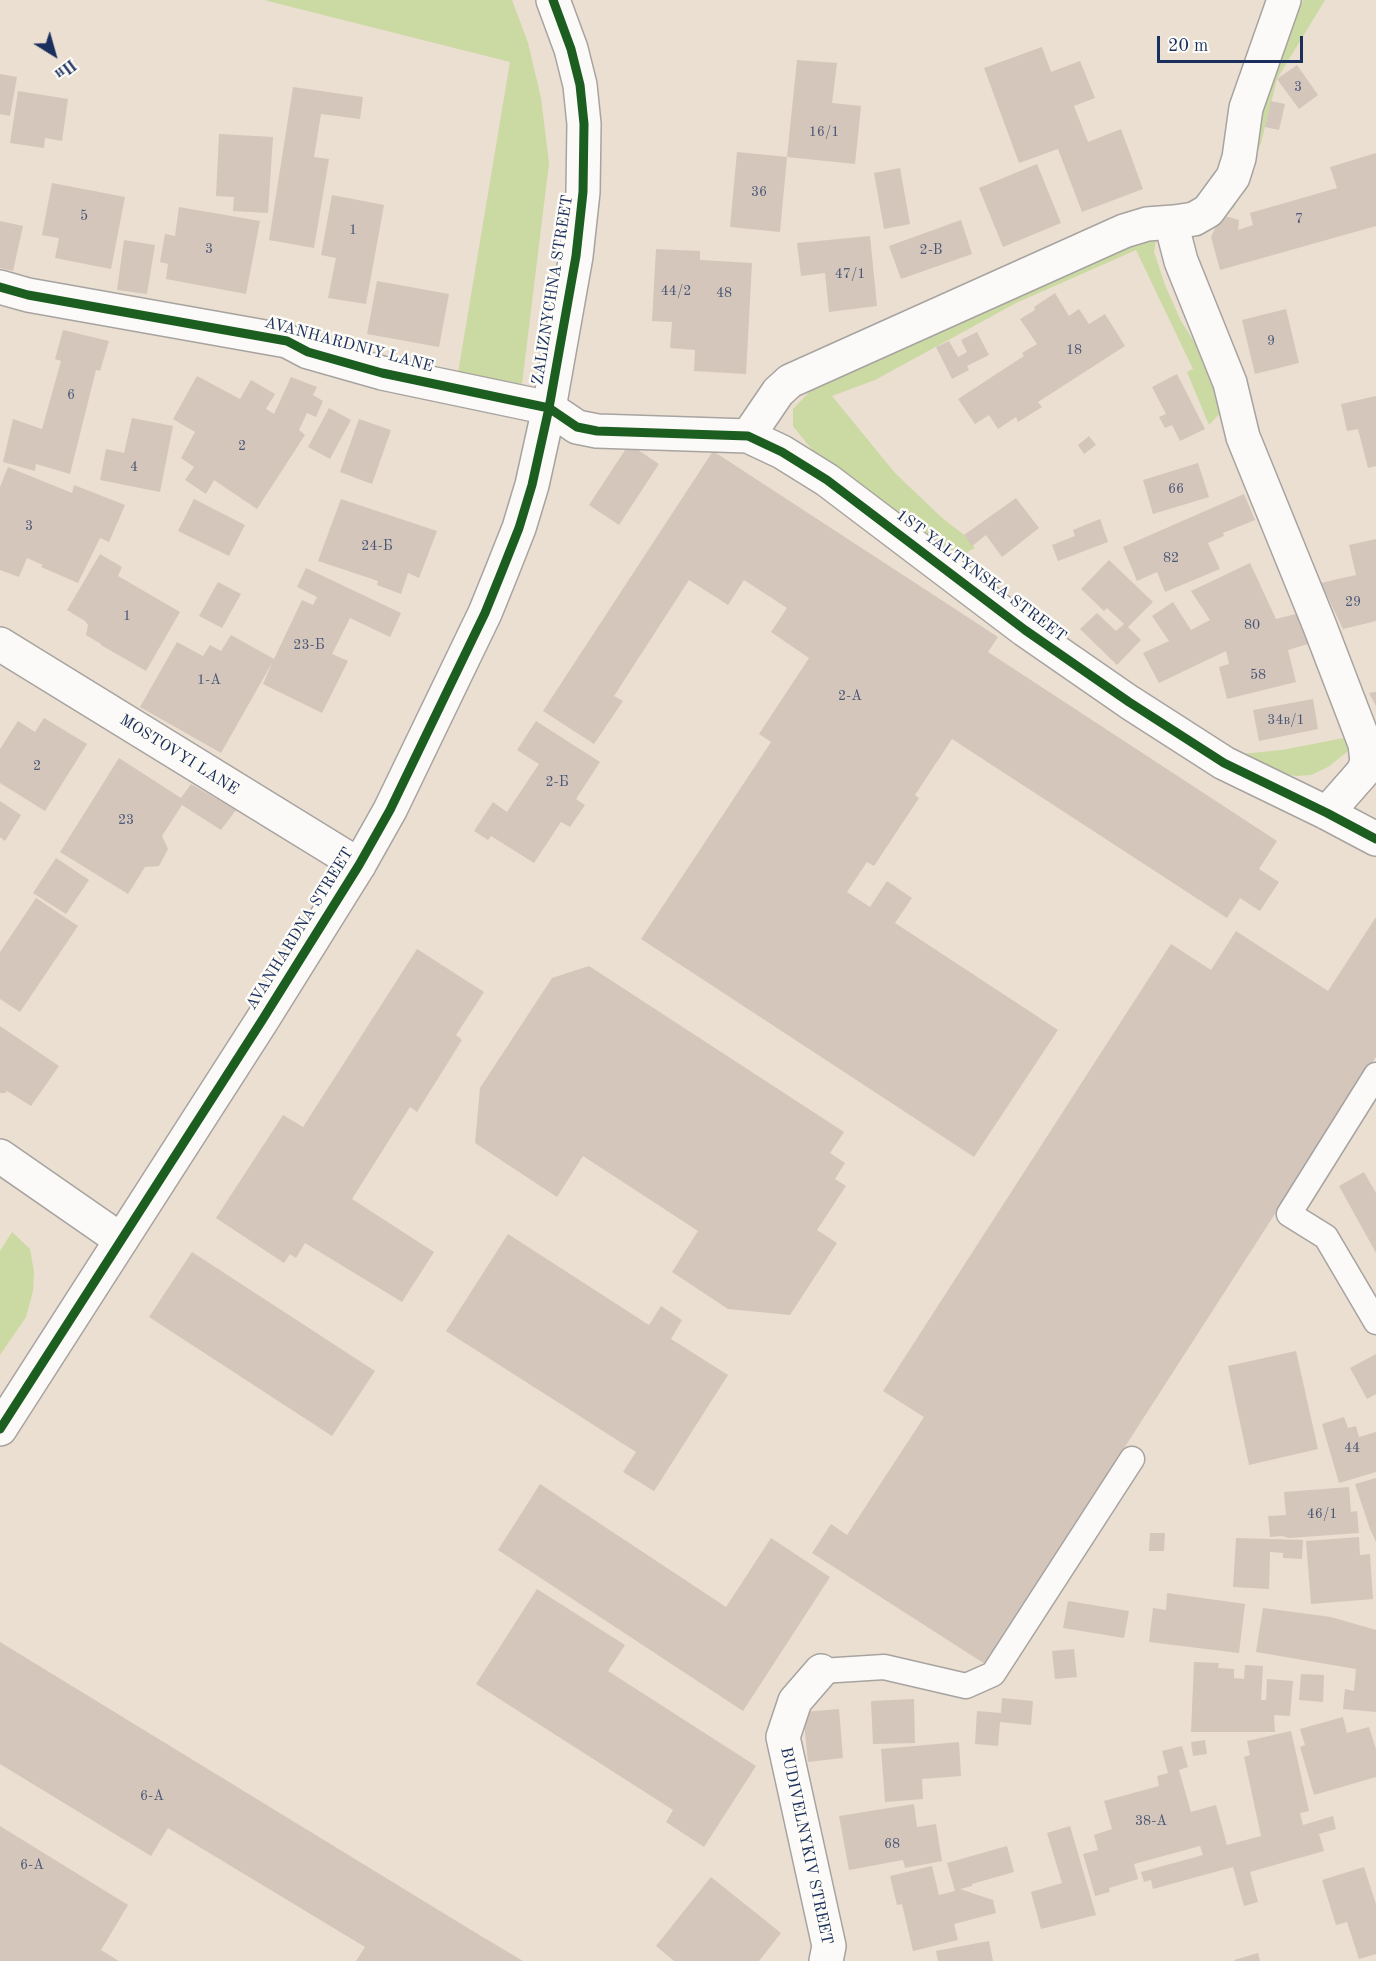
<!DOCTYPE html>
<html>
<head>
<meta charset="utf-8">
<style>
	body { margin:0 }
	#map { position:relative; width:1376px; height:1961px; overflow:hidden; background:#eadfd0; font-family:"Old Standard TT",serif }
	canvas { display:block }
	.north { position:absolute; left:24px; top:24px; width:60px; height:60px; -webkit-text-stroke:4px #fdfcf7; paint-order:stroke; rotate:143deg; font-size:16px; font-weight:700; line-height:24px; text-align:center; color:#1b2f5e }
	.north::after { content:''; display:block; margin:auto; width:21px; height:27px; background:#1b2f5e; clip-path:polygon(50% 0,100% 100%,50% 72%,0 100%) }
	.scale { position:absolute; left:1157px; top:36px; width:146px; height:27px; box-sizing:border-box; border:3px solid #1b2f5e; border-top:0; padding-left:8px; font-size:18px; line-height:21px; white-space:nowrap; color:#1b2f5e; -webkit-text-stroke:4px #fdfcf7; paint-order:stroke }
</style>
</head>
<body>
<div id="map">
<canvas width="1376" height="1961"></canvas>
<div class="north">Пн</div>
<div class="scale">20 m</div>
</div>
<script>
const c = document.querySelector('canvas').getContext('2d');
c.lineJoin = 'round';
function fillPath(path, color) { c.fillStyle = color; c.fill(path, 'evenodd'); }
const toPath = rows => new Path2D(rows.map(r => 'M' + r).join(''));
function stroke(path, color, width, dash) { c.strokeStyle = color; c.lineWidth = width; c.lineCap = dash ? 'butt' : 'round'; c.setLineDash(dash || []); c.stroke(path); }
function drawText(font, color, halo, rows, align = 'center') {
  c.font = font + ' "Old Standard TT",serif'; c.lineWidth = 5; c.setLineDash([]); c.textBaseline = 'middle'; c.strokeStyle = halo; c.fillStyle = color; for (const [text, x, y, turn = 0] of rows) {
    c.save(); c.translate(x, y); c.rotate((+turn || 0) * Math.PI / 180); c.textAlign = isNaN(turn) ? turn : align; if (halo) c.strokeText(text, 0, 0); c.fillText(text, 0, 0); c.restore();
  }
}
fillPath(toPath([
	[264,0,512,0,528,43,541,98,549,163,522,384,458,373,510,62],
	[1303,0,1325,0,1277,79,1261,143,1233,210,1236,191,1258,118],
	[1157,234,1154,252,1165,285,1181,321,1210,367,1224,409,1209,425,1187,372,1193,369,1136,250,1016,303,875,380,832,396,895,473,941,517,964,535,975,548,967,552,973,565,969,570,813,451,793,426,793,409,817,384],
	[1349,737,1354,740,1347,752,1328,767,1311,775,1296,776,1276,772,1242,754,1282,750],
	[12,1232,30,1249,34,1272,33,1291,26,1317,0,1355,0,1251]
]), '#cbd9a2');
fillPath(toPath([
	[1042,47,1051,72,1080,61,1095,98,1074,106,1088,142,1121,129,1143,189,1082,212,1058,149,1019,163,984,68],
	[797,60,837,63,832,103,861,106,855,164,787,157,780,232,730,227,737,152,787,157],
	[1297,65,1318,95,1299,109,1277,79],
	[0,74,17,77,10,116,0,114],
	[293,87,363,97,360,119,321,114,314,157,329,159,314,248,269,240],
	[18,91,68,99,62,141,45,138,44,148,10,143],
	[1271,101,1285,104,1279,130,1265,127],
	[219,134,273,137,268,213,233,211,234,197,216,196],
	[1376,153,1376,226,1220,270,1211,237,1221,215,1239,220,1238,230,1253,225,1250,213,1337,188,1330,167],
	[1037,164,1061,223,1003,247,979,188],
	[900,168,910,224,884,229,874,173],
	[52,183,125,197,111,269,55,258,59,238,42,235],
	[332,195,384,205,366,304,328,298,336,258,321,255],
	[179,207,260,221,246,294,166,279,168,264,160,262,165,234,175,236],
	[961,220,972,254,901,279,889,246],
	[0,221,23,226,13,271,0,268],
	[870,236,877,306,829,312,825,273,801,276,797,243],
	[124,240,155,245,147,294,117,290],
	[656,249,700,251,700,260,752,263,746,374,694,371,695,350,670,348,672,322,652,321],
	[377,281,449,294,439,347,367,334],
	[1055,293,1069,316,1079,309,1089,324,1105,314,1125,346,1038,402,1042,407,1018,422,1016,417,998,429,989,415,975,424,958,399,1024,356,1022,353,1037,344,1020,319,1035,310,1034,307],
	[1286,309,1299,363,1255,374,1242,320],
	[63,330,109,341,100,371,96,370,70,474,36,464,35,471,3,462,13,419,42,429,61,361,55,359],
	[977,332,989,355,967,366,969,370,952,379,936,347,949,341,958,357,967,352,961,340],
	[1177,374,1205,429,1180,441,1172,425,1165,428,1159,417,1166,414,1152,387],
	[197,376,240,399,251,380,275,394,266,409,274,414,291,377,317,387,313,395,323,401,316,417,307,413,299,430,305,435,257,509,214,480,206,494,185,480,194,467,181,458,195,432,173,419],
	[1376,396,1376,466,1368,468,1358,429,1347,431,1341,404],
	[329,408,351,420,330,459,308,447],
	[132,418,173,426,160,492,100,480,106,449,124,453],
	[359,419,391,430,372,484,340,472],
	[1089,436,1096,445,1084,454,1078,445],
	[629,444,659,464,619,525,589,505],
	[713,451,998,637,988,652,1277,841,1259,869,1279,882,1260,911,1240,898,1227,918,952,739,915,795,919,798,874,866,867,862,847,892,870,907,887,881,912,898,895,923,1058,1030,974,1157,641,939,771,742,759,734,809,658,771,632,787,608,744,580,728,605,689,580,614,696,623,701,594,744,543,711],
	[1198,463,1209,497,1153,514,1143,480],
	[8,467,72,493,74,485,125,505,109,542,100,538,78,583,41,567,43,565,27,558,19,577,0,570,0,487],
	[1244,494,1255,520,1223,533,1224,536,1208,543,1220,569,1165,592,1157,572,1137,581,1123,547],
	[1016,498,1039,528,1002,557,986,535,972,546,964,535],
	[194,499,245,525,229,556,178,531],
	[341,499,437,531,419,578,408,573,401,594,377,585,378,581,318,561],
	[1100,519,1108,542,1058,561,1052,545,1075,536,1073,530],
	[1376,539,1376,621,1343,629,1321,583,1356,575,1349,545],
	[100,554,122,567,118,576,180,612,146,671,101,645,101,644,86,635,88,625,85,621,67,610],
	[1109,560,1153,602,1128,627,1141,640,1117,665,1080,629,1097,613,1116,631,1124,624,1107,608,1104,611,1081,589],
	[1250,563,1276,619,1300,613,1308,644,1288,650,1296,682,1227,699,1219,667,1229,664,1226,651,1159,683,1143,653,1169,641,1152,616,1173,602,1191,630,1210,620,1191,591],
	[306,568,401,613,390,637,350,618,332,654,348,661,322,713,263,684,272,663,221,753,140,707,177,642,203,656,210,645,221,651,231,635,274,659,302,600,313,605,317,597,297,587],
	[218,582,241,594,222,628,199,616],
	[1376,692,1376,706,1369,693],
	[1313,699,1318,729,1259,741,1253,710],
	[44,718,87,744,45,811,0,783,0,749,18,721,35,732],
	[536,721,600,762,576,799,585,805,570,827,561,822,534,863,491,836,488,840,474,831,493,802,507,812,539,764,517,750],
	[119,758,181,798,191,784,236,810,221,830,182,805,162,836,168,849,159,866,145,867,128,894,60,852],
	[0,801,21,815,5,841,0,837],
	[56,858,89,880,66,914,33,893],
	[36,898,78,926,20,1012,0,999,0,952],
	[1376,917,1376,1057,985,1664,812,1553,831,1524,847,1535,924,1417,883,1391,1171,944,1211,970,1236,931,1328,991],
	[417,949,484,992,456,1035,462,1040,417,1112,410,1107,352,1199,434,1252,402,1302,305,1243,296,1258,290,1254,284,1263,216,1218,283,1115,303,1127],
	[589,966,844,1132,830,1153,845,1163,835,1179,846,1186,817,1230,837,1243,790,1315,728,1309,672,1272,698,1231,583,1156,557,1197,475,1143,480,1088,552,978],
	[0,1026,59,1066,31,1106,7,1091,5,1093,0,1093],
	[1364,1172,1376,1193,1376,1253,1339,1186],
	[508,1234,649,1325,661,1306,682,1320,671,1339,728,1375,654,1491,623,1472,636,1452,446,1331],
	[192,1252,375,1371,332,1436,149,1317],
	[1296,1351,1318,1449,1249,1465,1228,1366],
	[1376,1354,1376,1394,1367,1399,1350,1368],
	[1344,1417,1348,1428,1356,1426,1359,1437,1376,1432,1376,1472,1339,1483,1322,1424],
	[1376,1478,1376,1542,1370,1529,1355,1484],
	[540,1484,726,1607,771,1538,830,1577,743,1711,498,1550],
	[1349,1487,1351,1512,1357,1511,1359,1533,1289,1538,1282,1536,1270,1537,1268,1516,1286,1515,1284,1492],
	[1150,1533,1165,1533,1164,1551,1149,1551],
	[1359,1537,1360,1555,1370,1554,1373,1599,1311,1604,1306,1541],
	[1236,1538,1303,1540,1302,1559,1283,1558,1283,1553,1270,1552,1269,1589,1233,1587],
	[537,1589,625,1645,608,1671,756,1766,704,1847,666,1822,673,1810,476,1684],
	[1167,1593,1245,1604,1239,1653,1149,1642,1153,1608,1166,1610],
	[1068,1601,1129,1611,1124,1638,1063,1628],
	[1263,1608,1331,1617,1376,1630,1376,1712,1343,1709,1345,1689,1354,1691,1356,1669,1256,1652],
	[0,1642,476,1933,523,1961,356,1961,365,1947,168,1828,151,1856,0,1764],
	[1074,1649,1077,1677,1055,1679,1052,1651],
	[1194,1662,1219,1663,1218,1668,1234,1669,1234,1678,1244,1679,1245,1665,1263,1666,1261,1700,1266,1700,1267,1679,1293,1681,1290,1716,1274,1715,1275,1732,1191,1732],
	[1301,1674,1324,1675,1323,1702,1299,1700],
	[1002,1698,1033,1701,1031,1725,1000,1722,998,1746,975,1744,977,1711,1001,1713],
	[914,1699,915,1743,873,1744,871,1701],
	[839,1709,843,1758,808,1762,803,1712],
	[1343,1717,1347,1733,1369,1727,1376,1749,1376,1777,1314,1795,1300,1747,1305,1745,1300,1729],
	[1291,1731,1309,1811,1300,1813,1303,1825,1333,1816,1336,1829,1319,1834,1324,1851,1250,1872,1258,1902,1244,1906,1233,1867,1153,1889,1151,1880,1144,1882,1141,1872,1203,1855,1200,1846,1134,1864,1138,1879,1109,1888,1110,1892,1095,1896,1083,1854,1098,1850,1094,1835,1112,1829,1104,1801,1159,1786,1157,1776,1168,1773,1162,1751,1182,1746,1188,1767,1179,1770,1191,1812,1216,1805,1227,1845,1261,1836,1244,1757,1250,1755,1247,1741],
	[1205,1740,1207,1754,1193,1756,1191,1742],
	[959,1742,961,1776,922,1779,923,1799,885,1802,881,1749],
	[914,1804,917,1827,936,1824,942,1861,905,1868,903,1860,849,1870,839,1816],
	[0,1826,128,1905,101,1950,119,1961,0,1961],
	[1070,1826,1096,1915,1041,1929,1031,1892,1062,1883,1047,1833],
	[1007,1846,1014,1872,972,1884,972,1886,960,1889,993,1900,996,1913,954,1924,958,1940,913,1951,902,1904,897,1905,890,1876,932,1866,939,1895,955,1891,947,1863],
	[1364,1867,1376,1904,1376,1954,1359,1959,1347,1922,1336,1925,1322,1880],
	[711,1877,781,1933,759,1961,674,1961,656,1946],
	[989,1941,993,1961,938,1961,936,1951],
	[1258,1953,1260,1961,1234,1961,1234,1960]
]), '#d4c6bb');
const lane = toPath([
	[1376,1075,1289,1214,1326,1237,1376,1322],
	[821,1671,884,1667,966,1686,993,1674,1132,1459]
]);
const street = toPath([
	[1284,0,1246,108,1239,158,1233,177,1208,211,1194,219,1174,222,1175,238,1181,261,1230,383,1243,437,1319,624,1365,744,1367,762,1363,772,1327,813],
	[0,287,28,295,287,341,308,352,382,373,549,408,577,427,597,431,748,436,782,452,827,480,1025,630,1129,702,1224,763,1327,813,1376,839],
	[748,436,778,392,790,381,1124,231,1147,224,1174,222],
	[0,644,359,865],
	[0,1156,121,1240],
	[821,1671,795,1701,783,1737,829,1946,826,1961]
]);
const secondary = toPath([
	[0,1429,261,1022,359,865,390,810,485,613,502,571,519,528,532,485,549,408,576,256,583,192,584,124,580,85,571,49,553,0]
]);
stroke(lane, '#a7a3a0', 27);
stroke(street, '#a7a3a0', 36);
stroke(secondary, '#a7a3a0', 36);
stroke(lane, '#fcfaf8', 24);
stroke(street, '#fcfaf8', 33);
stroke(secondary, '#fcfaf8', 33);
stroke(toPath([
	[0,287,28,295,287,341,308,352,382,373,549,408,577,427,597,431,748,436,782,452,827,480,1025,630,1129,702,1224,763,1327,813,1376,839],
	[0,1429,261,1022,359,865,390,810,485,613,502,571,519,528,532,485,549,408,576,256,583,192,584,124,580,85,571,49,553,0]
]), '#1b5e20', 9);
drawText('14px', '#4a5676', null, [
	["3",1298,87],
	["16/1",824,132],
	["36",759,192],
	["5",84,216],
	["7",1299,219],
	["1",353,230],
	["3",209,249],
	["2-В",931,250],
	["47/1",850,274],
	["44/2",676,291],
	["48",724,293],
	["9",1271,341],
	["18",1074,350],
	["6",71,395],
	["2",242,446],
	["4",134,467],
	["66",1176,489],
	["3",29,526],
	["24-Б",377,546],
	["82",1171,558],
	["29",1353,602],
	["1",127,616],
	["80",1252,625],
	["23-Б",309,645],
	["58",1258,675],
	["1-А",209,680],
	["2-А",850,696],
	["34в/1",1286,720],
	["2",37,766],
	["2-Б",557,782],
	["23",126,820],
	["44",1352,1448],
	["46/1",1322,1514],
	["6-А",152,1796],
	["38-А",1151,1821],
	["68",892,1844],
	["6-А",32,1865]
]);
drawText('16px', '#1b2f5e', '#fdfcf7', [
	["ZALIZNYCHNA STREET",553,290,-81],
	["AVANHARDNIY LANE",349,345,15],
	["1ST YALTYNSKA STREET",981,576,37],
	["MOSTOVYI LANE",179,755,32],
	["AVANHARDNA STREET",300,929,-58],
	["BUDIVELNYKIV STREET",806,1846,78]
]);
</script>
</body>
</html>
